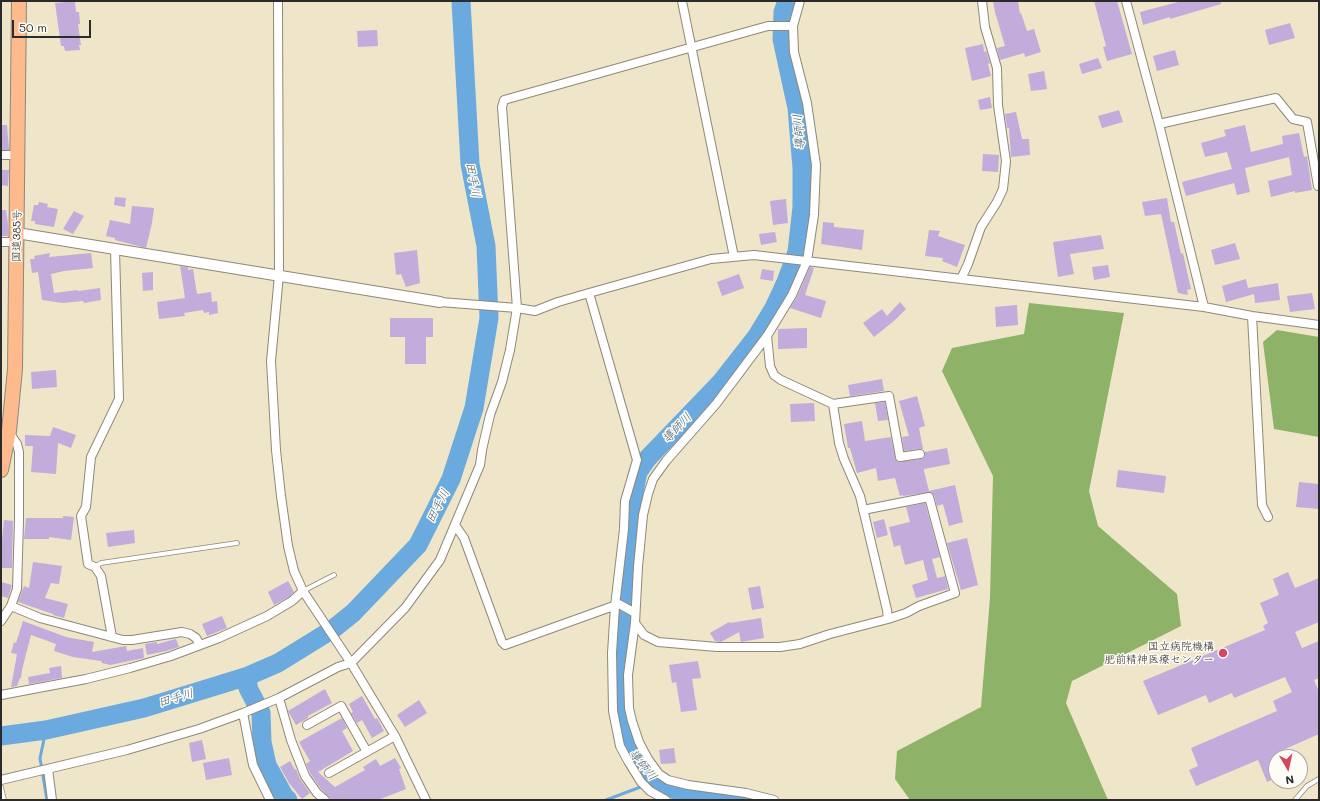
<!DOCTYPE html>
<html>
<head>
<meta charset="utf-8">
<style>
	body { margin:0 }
	#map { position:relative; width:1320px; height:801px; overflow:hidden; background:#efe5c8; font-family:Mali,sans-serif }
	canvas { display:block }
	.frame { position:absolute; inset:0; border:2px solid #2b2b2b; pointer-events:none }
	.north { position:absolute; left:1268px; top:749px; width:40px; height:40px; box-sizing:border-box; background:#fdfcf7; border:1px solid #a9a8a5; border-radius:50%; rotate:171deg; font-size:11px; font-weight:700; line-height:16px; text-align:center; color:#2b2b2b }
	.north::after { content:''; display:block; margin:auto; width:14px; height:18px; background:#d1495b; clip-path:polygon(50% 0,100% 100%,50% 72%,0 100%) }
	.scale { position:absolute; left:12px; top:20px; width:79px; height:18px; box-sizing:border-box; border:2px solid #2b2b2b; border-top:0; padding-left:5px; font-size:12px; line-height:14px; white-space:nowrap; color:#2b2b2b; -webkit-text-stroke:3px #fdfcf7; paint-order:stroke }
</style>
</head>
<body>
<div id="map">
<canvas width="1320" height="801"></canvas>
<div class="frame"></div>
<div class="north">N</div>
<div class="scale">50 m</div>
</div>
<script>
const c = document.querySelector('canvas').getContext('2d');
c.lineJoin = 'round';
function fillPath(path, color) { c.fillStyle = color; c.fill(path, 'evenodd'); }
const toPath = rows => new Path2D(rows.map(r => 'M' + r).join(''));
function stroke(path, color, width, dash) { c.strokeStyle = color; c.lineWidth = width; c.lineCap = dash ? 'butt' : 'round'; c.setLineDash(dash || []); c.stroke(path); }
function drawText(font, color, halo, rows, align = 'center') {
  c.font = font + ' Mali,"Klee One",sans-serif'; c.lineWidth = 3; c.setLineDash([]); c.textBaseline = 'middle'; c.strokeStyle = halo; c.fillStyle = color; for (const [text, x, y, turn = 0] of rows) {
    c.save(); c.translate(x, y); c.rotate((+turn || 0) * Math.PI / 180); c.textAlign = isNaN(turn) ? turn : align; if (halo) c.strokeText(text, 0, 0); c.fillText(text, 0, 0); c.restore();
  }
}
fillPath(toPath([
	[1029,303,1124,313,1089,491,1098,526,1177,594,1181,626,1072,681,1066,703,1108,800,910,800,895,779,897,751,981,707,990,598,993,476,942,371,952,348,1024,334],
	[1277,330,1319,337,1319,437,1274,429,1263,342]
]), '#8db268');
stroke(toPath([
	[46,730,40,758,47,800],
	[606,800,654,782]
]), '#6aaade', 3);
stroke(toPath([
	[248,676,248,688,261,713,262,742,267,765,284,796,288,800],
	[1,736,46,730,144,708,219,685,248,676,278,663,333,629,353,613,418,545,451,479,474,408,489,318,486,246,470,164,461,1],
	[741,800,722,795,679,791,654,782,639,765,630,751,620,715,619,688,623,645,623,616,627,579,632,502,638,472,647,459,721,382,757,336,774,308,786,282,797,252,802,207,802,168,797,108,782,39,783,12,787,1]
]), '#6aaade', 19);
fillPath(toPath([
	[75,1,76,12,79,12,80,24,78,24,81,45,79,45,80,50,65,51,64,46,61,46,55,3],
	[993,1,1018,1,1020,14,1021,13,1027,31,1034,29,1041,52,1025,57,1024,53,1000,60,997,48,1005,46,995,12],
	[1094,1,1117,1,1132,54,1107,61,1103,47,1106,46],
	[1182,1,1221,1,1221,4,1170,19,1170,17,1143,25,1140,12],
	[1290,23,1295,38,1269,45,1265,30],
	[377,30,378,46,358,47,357,31],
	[983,44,984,52,986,51,990,63,988,64,991,76,972,81,965,48],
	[1175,50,1179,65,1157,71,1153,56],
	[1098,58,1102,68,1082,74,1079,64],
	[1044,71,1047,89,1031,91,1028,74],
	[990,97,992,108,980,110,978,100],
	[1119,110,1123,122,1102,128,1098,116],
	[1016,112,1022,139,1029,139,1030,155,1011,157,1009,128,1007,128,1005,114],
	[1,125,7,125,9,150,1,150],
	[1245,125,1251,152,1283,144,1282,136,1299,133,1304,157,1307,156,1312,190,1295,193,1295,191,1271,197,1268,181,1292,175,1289,157,1245,168,1250,192,1237,195,1234,183,1186,196,1182,182,1232,169,1227,152,1205,157,1201,143,1226,136,1224,130],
	[983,154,999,155,998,172,982,171],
	[1,170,9,170,8,186,1,185],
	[115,197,126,198,125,207,114,205],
	[1167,198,1171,222,1174,222,1181,254,1183,253,1188,276,1191,289,1187,290,1188,295,1178,293,1161,214,1145,216,1142,202],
	[786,199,788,223,773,225,770,201],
	[39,202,48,204,47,207,58,209,54,227,35,224,35,221,31,221,34,205,38,205],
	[132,206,154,208,152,223,146,248,115,240,115,238,106,236,110,220,130,224],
	[1,210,6,210,8,224,8,236,1,236],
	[74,211,84,216,73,234,63,229],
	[823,222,834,223,834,227,864,230,862,250,821,244],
	[929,230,940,231,938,236,965,245,957,267,942,261,943,258,925,256],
	[775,232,777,242,761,245,759,234],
	[1101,235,1104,249,1070,254,1074,274,1058,277,1053,242],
	[1235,243,1240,259,1215,265,1211,250],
	[417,250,420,283,406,287,401,274,396,275,394,253],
	[50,253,49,257,91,253,93,268,64,271,51,274,54,293,77,290,78,291,100,288,101,300,84,303,83,301,63,303,42,300,38,272,32,273,30,259,35,259,34,256],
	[1108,265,1110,277,1094,280,1092,267],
	[180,266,188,267,188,270,193,269,197,294,211,292,212,302,217,301,218,313,209,315,209,312,204,313,203,310,184,313,185,316,159,319,157,302,185,298],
	[810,267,814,268,805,295,826,301,821,318,790,308,797,297],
	[762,269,774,271,773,281,760,279],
	[153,272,153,290,143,291,142,273],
	[739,274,744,288,722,296,717,282],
	[1246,279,1248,288,1278,283,1280,300,1255,303,1254,294,1226,302,1222,286],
	[1312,293,1315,309,1290,312,1287,296],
	[900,302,906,309,895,320,874,337,863,323,882,309,887,316],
	[1017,305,1018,325,996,327,995,307],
	[390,318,433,318,433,337,426,337,426,364,405,364,405,337,390,337],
	[807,328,807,348,778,349,778,329],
	[56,370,57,387,32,389,31,372],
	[882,379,884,391,850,396,848,385],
	[917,396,925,426,919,428,923,449,919,449,904,451,902,437,909,436,899,401],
	[885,402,888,420,878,421,875,403],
	[814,403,815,421,791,422,790,404],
	[862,421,865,441,891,437,895,458,898,462,921,459,925,456,925,452,947,448,950,464,924,469,924,471,929,491,955,485,963,522,949,526,943,504,937,506,934,495,931,492,903,496,903,495,900,496,895,478,878,481,876,468,857,473,850,448,848,448,844,424],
	[53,427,76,435,71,448,58,443,56,474,31,472,33,446,25,446,25,435,50,436],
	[1118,470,1166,476,1164,493,1116,487],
	[1299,482,1319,484,1319,509,1296,507],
	[925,503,940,557,932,559,937,578,945,576,948,589,916,598,912,585,928,580,923,560,905,565,900,545,894,547,889,527,910,522,906,507],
	[63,516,74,517,71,540,49,537,49,539,24,539,26,518,63,518],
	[884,519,888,535,877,538,873,522],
	[4,520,13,521,12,568,1,568,1,549],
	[134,530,135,543,108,547,106,533],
	[967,538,978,585,961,590,947,543],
	[33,562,62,566,59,584,51,583,45,598,68,604,64,618,53,615,53,614,18,602,24,586,29,588],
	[1288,572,1295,588,1319,578,1319,622,1295,632,1302,648,1319,641,1319,678,1314,680,1319,692,1319,734,1276,753,1276,778,1267,782,1258,760,1196,786,1189,770,1198,766,1191,748,1277,711,1273,701,1292,692,1285,677,1234,698,1232,693,1209,703,1206,695,1158,715,1143,681,1265,630,1263,626,1268,623,1260,603,1279,595,1273,579],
	[288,581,294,592,289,597,274,605,268,592],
	[1,582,12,585,8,598,1,596],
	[760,586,764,608,752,610,748,588],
	[222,616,227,628,207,636,202,624],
	[761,618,764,638,741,642,739,632,721,642,715,641,710,633,729,622,730,623],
	[23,621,66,637,94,642,92,652,126,646,127,651,143,648,144,658,110,665,102,663,101,661,73,657,54,651,56,644,31,635,22,670,21,678,20,678,17,686,11,687,17,654,11,653,14,642,16,643],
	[176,639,179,647,166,651,147,655,145,644,157,642,157,644],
	[698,661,701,678,692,679,697,710,681,712,676,682,672,683,669,665],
	[61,666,62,678,29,684,28,677,50,673,49,668],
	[325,689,332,703,308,716,308,718,296,725,288,711],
	[362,696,375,719,377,718,384,731,372,738,362,720,357,723,351,713,353,712,349,704],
	[419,700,427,713,405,727,397,715],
	[342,718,347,728,342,731,353,751,318,772,335,787,365,770,363,767,376,759,380,766,395,758,401,768,399,769,406,789,378,800,332,800,321,789,310,773,306,764,310,761,299,742],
	[202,740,206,759,192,762,189,743],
	[674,748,676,763,661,764,659,750],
	[229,758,232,775,206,780,203,763],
	[290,761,295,770,296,769,300,779,310,793,302,799,289,783,280,767]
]), '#c1acdb');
const service = toPath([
	[95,567,101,563,237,543],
	[303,591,334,575],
	[1,787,4,800],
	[1295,800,1307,786,1319,779]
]);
const minor = toPath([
	[278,1,279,275,271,361,276,450,281,496,288,546,294,571,303,591,351,663,395,736,426,800],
	[682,1,734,257],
	[1126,1,1159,124,1204,307],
	[1159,124,1276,98,1293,119,1307,122,1318,186,1319,186],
	[1,155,18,155],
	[1,242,17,242],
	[961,279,968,264,981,227,997,202,1003,189,1006,161,998,105,997,68,985,27,982,1],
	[589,293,637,460,625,501,624,529,615,606,612,653,613,711,620,746,628,761,641,782,650,791,666,800],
	[440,302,517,308,535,311,558,302,589,293,711,259,754,255,1204,307,1252,316,1319,325],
	[1252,316,1262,505,1268,517],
	[767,336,770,366,774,375,781,380,833,404,839,443,844,459,860,496,887,610,888,619],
	[833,404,889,396,900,457,920,454],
	[455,525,464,538,502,642,505,645,619,604,635,613],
	[11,606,40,618,123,640,132,640,182,632,190,634,196,638,200,645],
	[1,621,11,606,17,589,19,520,19,452,17,444,9,432],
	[635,623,644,635,658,642,717,647,780,647,800,644,830,634,888,619,906,613,919,606,955,593,929,497,863,510],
	[112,637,101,576,95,567,88,564,81,516,86,507,91,457,119,399,115,249],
	[1,695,86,679,130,668,171,656,219,638,267,616,292,601,303,591],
	[279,698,291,740,305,776,317,793,325,800],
	[243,713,253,765,270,800],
	[307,725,341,706,367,752],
	[48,769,52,800],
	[329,773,395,736],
	[1,780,127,750,199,729,243,713,279,698,338,667,351,663,405,608,440,560,480,465,482,450,490,415,502,382,510,350,517,308,502,107,504,100,757,29,768,26,793,26],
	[774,800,746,793,688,785,668,780,659,774,648,759,639,742,632,721,629,708,628,675,635,623,638,567,643,515,648,494,653,479,666,461,716,404,767,336,792,295,807,261,814,215,816,165,807,103,794,52,793,26,800,1]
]);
const tertiary = toPath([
	[17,233,440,302]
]);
const trunk = toPath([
	[1,470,9,431,15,369,19,1]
]);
stroke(service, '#8d887a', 5.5);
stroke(minor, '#8d887a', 10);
stroke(tertiary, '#8d887a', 12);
stroke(trunk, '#8d887a', 16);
stroke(service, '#fff', 4);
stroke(minor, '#fff', 8);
stroke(tertiary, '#fff', 10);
stroke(trunk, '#fcba8d', 14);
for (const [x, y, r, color] of [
	[1223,653,5,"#d1495b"]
]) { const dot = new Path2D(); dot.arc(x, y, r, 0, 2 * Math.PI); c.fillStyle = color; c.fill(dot); stroke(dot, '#fdfcf7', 1.5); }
drawText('11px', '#2b2b2b', '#fdfcf7', [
	["国道385号",17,236,-89]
]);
drawText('11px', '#2b2b2b', '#fdfcf7', [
	["国立病院機構",1214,647],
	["肥前精神医療センター",1214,660]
], 'right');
drawText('italic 12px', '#445e73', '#fdfcf7', [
	["導師川",799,132,-95],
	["田手川",473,180,80],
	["導師川",677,428,-46],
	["田手川",438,506,-63],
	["田手川",176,698,-17],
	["導師川",643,765,51]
]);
</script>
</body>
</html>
